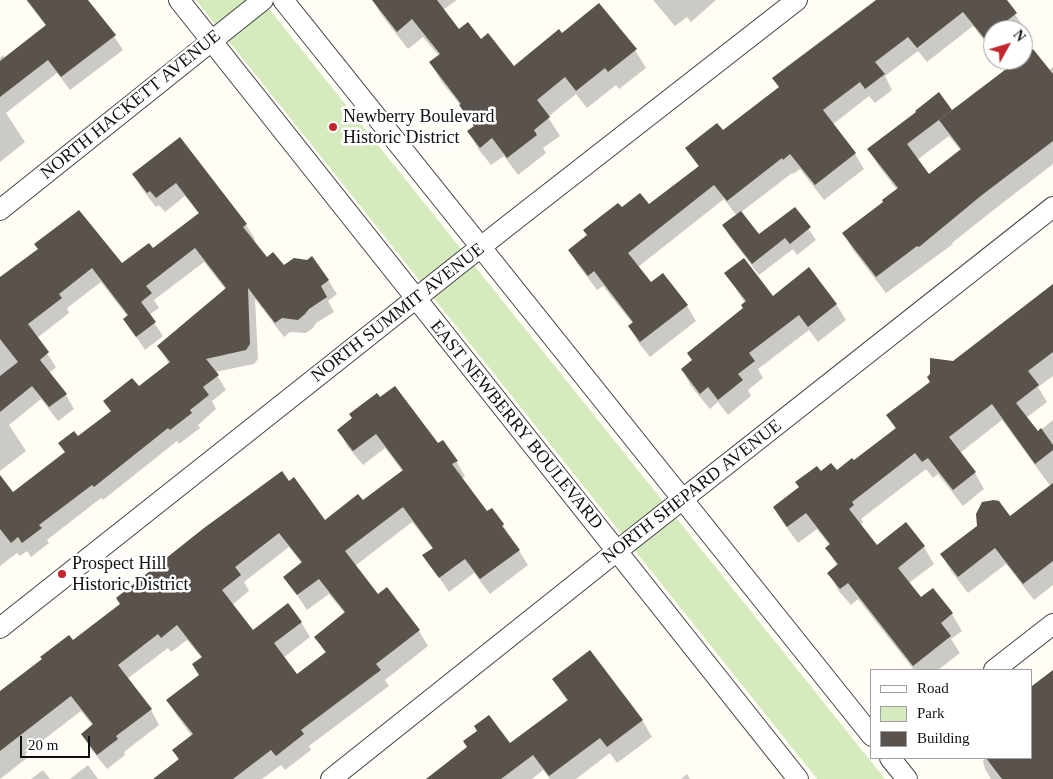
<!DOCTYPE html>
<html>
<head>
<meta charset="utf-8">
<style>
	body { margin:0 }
	#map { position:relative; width:1053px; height:779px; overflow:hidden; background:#fffdf5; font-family:"Times New Roman",serif }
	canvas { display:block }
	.legend { position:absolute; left:870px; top:669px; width:162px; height:90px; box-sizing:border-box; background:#fff; border:1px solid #a0a0a0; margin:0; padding:6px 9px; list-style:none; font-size:15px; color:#111 }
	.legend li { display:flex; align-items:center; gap:10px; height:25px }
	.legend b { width:25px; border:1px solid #a0a0a0 }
	.north { position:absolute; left:983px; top:20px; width:50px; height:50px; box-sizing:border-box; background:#fff; border:1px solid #a0a0a0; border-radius:50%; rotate:51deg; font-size:14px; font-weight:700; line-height:20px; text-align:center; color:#111 }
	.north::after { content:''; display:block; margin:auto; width:18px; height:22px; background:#c4262e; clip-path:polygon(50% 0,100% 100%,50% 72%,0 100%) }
	.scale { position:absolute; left:20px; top:736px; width:70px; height:22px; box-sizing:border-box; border:2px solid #111; border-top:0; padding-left:6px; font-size:15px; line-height:18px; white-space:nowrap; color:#111; -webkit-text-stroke:4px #fff; paint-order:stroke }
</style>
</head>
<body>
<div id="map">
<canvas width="1053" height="779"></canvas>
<ul class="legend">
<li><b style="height:6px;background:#fff"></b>Road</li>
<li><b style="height:14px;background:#d5ebbd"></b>Park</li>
<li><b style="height:14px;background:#5a524d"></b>Building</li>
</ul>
<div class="north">N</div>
<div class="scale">20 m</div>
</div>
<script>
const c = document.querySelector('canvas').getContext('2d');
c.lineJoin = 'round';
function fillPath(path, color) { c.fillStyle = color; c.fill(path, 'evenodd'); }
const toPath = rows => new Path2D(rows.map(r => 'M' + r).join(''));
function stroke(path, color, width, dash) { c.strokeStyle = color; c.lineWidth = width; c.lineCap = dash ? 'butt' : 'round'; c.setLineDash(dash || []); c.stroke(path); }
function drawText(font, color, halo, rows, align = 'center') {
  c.font = font + ' "Times New Roman",serif'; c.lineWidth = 5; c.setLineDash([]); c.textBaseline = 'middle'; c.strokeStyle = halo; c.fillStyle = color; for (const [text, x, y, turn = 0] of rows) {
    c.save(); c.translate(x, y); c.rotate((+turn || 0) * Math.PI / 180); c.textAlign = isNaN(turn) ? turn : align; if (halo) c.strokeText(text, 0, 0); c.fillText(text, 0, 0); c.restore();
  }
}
fillPath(toPath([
	[196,0,262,0,885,779,817,779]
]), '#d5ebbd');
fillPath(toPath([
	[26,0,87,0,114,36,123,50,70,90,57,73,6,113,25,142,0,162,0,58,3,55,5,58,46,26],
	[373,0,457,0,443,10,459,30,480,41,514,67,561,35,635,50,646,68,619,89,616,85,587,108,576,94,548,117,560,136,543,148,546,153,518,175,504,156,491,165,479,150,468,132,474,127,461,106,441,81,431,63,439,56,423,37,408,49,380,13],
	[653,0,716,0,691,22,687,17,675,26],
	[877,0,1005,0,1025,29,993,30,993,52,973,26,927,62,918,51,885,76,892,90,875,103,869,96,832,125,855,154,864,169,824,200,800,169,793,174,792,173,740,213,759,236,794,208,816,240,797,255,793,249,759,275,730,237,724,226,737,216,724,199,638,267,651,284,663,275,687,306,696,321,650,357,638,342,629,326,633,324,603,286,597,290,578,265,569,250,622,209,648,206,699,168,687,148,723,132,780,88],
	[1023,58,1049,70,1053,67,1053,164,991,212,952,243,953,244,886,293,853,250,844,234,885,202,897,190,878,165,869,149,917,113,939,94,952,112,1020,60,1023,60],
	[949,136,961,151,928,175,917,160],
	[180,139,246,225,255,239,252,241,266,259,283,267,328,280,337,294,328,301,334,312,316,323,313,328,306,333,290,332,284,337,255,299,258,359,254,364,215,372,226,390,212,401,216,409,198,425,200,428,179,444,177,441,103,500,101,498,47,540,49,543,31,557,27,551,20,556,17,553,0,566,0,477,13,493,66,453,78,438,111,413,105,402,138,388,169,364,159,346,226,290,204,262,154,300,159,308,149,315,163,336,145,350,125,320,128,317,101,282,67,308,69,313,37,338,56,367,49,373,66,395,74,409,58,421,41,399,9,425,26,451,0,471,0,283,10,275,122,265,153,250,199,214,185,196,165,212,159,205,156,207,142,189,134,175],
	[726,274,772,297,836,304,846,320,818,342,809,330,758,369,763,378,748,390,751,396,728,415,718,402,710,409,691,386,682,369,693,361,744,309,745,303],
	[1053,285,1053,376,1038,387,1047,402,1026,418,1037,433,1053,420,1053,585,1034,600,1006,564,968,593,951,571,942,555,1010,518,1051,487,1002,420,960,453,975,473,984,489,963,506,938,474,933,478,926,469,861,519,863,522,860,525,877,546,906,524,924,547,934,564,909,583,921,598,932,589,952,614,962,631,951,639,960,653,938,670,914,670,858,599,851,605,838,590,829,573,837,566,827,548,830,546,817,529,798,543,784,524,774,508,821,472,836,472,854,462,896,430,888,415],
	[353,419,438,445,456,461,465,476,462,479,487,513,503,525,528,565,490,594,474,573,449,592,424,555,433,549,412,522,355,566,378,596,387,589,419,631,428,646,385,680,389,686,309,746,311,750,285,770,281,765,262,779,155,779,179,761,174,750,192,736,177,716,168,701,200,676,202,658,187,640,171,652,168,648,127,679,151,710,159,725,124,752,125,755,107,769,91,749,82,734,93,726,81,711,25,754,27,758,0,779,0,693,73,642,289,482,324,521,363,502,403,472,385,448,363,465,347,446,339,430],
	[289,547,302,564,285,577,307,610,329,594,345,614,316,637,326,654,296,676,283,658,310,637,301,622,253,632,232,605,249,591,244,582],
	[1053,671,1053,779,991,779,985,769,983,761,985,758,1032,758,1032,694],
	[553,679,642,720,652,737,617,763,610,753,576,779,550,779,543,770,532,779,446,779,510,745,567,701],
	[88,765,98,779,70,779],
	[43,770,50,779,31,779],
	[687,774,690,779,681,779]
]), '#0003');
fillPath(toPath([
	[27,0,88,0,116,35,61,77,48,60,0,97,0,61,46,25],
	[372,0,437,0,459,29,468,22,481,39,488,33,514,66,559,29,562,33,599,3,637,49,608,72,605,68,576,91,565,77,537,100,550,117,534,130,537,135,507,158,492,138,480,148,467,131,474,126,459,105,461,104,429,62,440,54,412,19,397,32],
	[876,0,1007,0,1017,13,984,38,963,12,917,48,908,37,875,62,885,74,865,89,860,82,823,110,856,153,815,185,790,154,783,160,782,158,727,201,714,185,628,253,651,282,663,273,688,305,640,342,628,326,633,322,594,271,588,276,568,250,587,235,583,230,618,203,622,207,640,193,649,204,699,166,685,148,717,123,723,130,779,87,772,78],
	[1033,49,1053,74,1053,141,982,195,919,247,917,246,876,277,842,233,883,202,882,200,898,188,867,149,916,112,915,111,939,92,952,110,907,144,929,174,961,149,939,120,1018,60,1023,60,1023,56],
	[180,137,247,224,243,227,267,257,273,252,284,265,294,258,307,260,312,256,329,280,321,286,327,297,309,309,305,314,298,320,282,318,275,323,248,288,250,344,246,350,206,359,219,375,203,387,209,395,190,410,192,413,170,430,168,428,94,487,92,485,39,525,42,528,22,543,18,537,11,543,0,529,0,475,13,492,65,452,58,443,74,431,78,436,111,411,103,401,132,378,139,386,170,362,157,346,226,288,195,248,146,286,152,293,141,302,156,322,136,337,123,319,128,315,92,268,59,294,62,298,28,324,49,352,40,360,67,394,49,407,32,386,0,412,0,376,18,362,0,339,0,277,38,249,34,244,79,210,122,263,149,243,153,248,199,213,176,183,156,198,150,191,147,193,132,174],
	[795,207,811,227,790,244,785,238,752,264,722,225,741,211,759,234],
	[744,258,773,296,809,267,837,304,808,327,799,315,749,353,755,361,738,374,743,380,718,400,708,387,700,394,681,369,692,360,687,353,743,308,741,305,746,301,724,273],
	[1053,284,1053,352,1028,371,1039,385,1016,403,1038,431,1041,428,1053,445,1053,450,1035,464,992,404,949,437,976,472,953,490,928,458,922,462,915,453,852,502,854,505,849,509,877,545,906,522,925,546,898,568,921,597,933,588,953,613,941,623,951,636,913,666,848,583,840,589,827,573,838,564,825,548,830,544,806,513,787,527,773,507,799,487,795,482,817,466,821,471,831,463,837,470,852,458,854,460,896,428,886,415,930,382,927,377,930,374,930,358,953,361],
	[395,386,438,443,443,440,458,461,452,464,487,511,492,508,504,524,502,526,520,550,480,579,465,559,439,578,422,555,433,548,403,507,345,551,378,594,387,587,420,630,376,664,381,670,301,730,304,734,276,756,271,750,233,779,153,779,179,759,172,750,193,734,166,700,199,675,192,664,202,657,177,625,161,638,158,634,118,665,152,709,116,736,118,739,97,755,81,734,93,724,71,696,0,751,0,691,42,659,40,657,69,635,73,640,120,604,116,598,204,528,282,471,289,481,294,477,325,520,358,494,363,500,403,470,376,434,353,451,337,430,352,418,349,414,377,393,380,397],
	[279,533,302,562,283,577,297,595,319,579,345,612,314,637,326,652,297,674,274,643,302,622,288,603,253,630,222,590,241,575,235,567],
	[1053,483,1053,561,1023,584,995,548,958,577,940,554,977,526,976,514,982,502,994,500,999,501,1010,516],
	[590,650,643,720,607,747,600,738,549,776,533,755,501,779,426,779,467,747,463,741,477,731,474,726,489,715,510,743,568,700,552,679],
	[1053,670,1053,779,1002,779,986,758,1032,758,1032,686]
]), '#5a524d');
const minor = toPath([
	[179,0,798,779],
	[283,0,872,736],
	[0,210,263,0],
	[0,628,506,227,797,0],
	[994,670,1053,624],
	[890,758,907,779],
	[331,779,617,551,1053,207]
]);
stroke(minor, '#444', 22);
stroke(minor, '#fff', 20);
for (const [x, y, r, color] of [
	[333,127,5,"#c4262e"],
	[62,574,5,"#c4262e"]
]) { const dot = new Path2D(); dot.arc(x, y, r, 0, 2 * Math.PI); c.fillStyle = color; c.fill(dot); stroke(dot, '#fff', 2); }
drawText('18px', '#111', '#fff', [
	["NORTH HACKETT AVENUE",131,105,-39],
	["NORTH SUMMIT AVENUE",398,313,-38],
	["EAST NEWBERRY BOULEVARD",516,425,51],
	["NORTH SHEPARD AVENUE",692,492,-38]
]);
drawText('18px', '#111', '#fff', [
	["Newberry Boulevard",343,117],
	["Historic District",343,138],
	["Prospect Hill",72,564],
	["Historic District",72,585]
], 'left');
</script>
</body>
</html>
